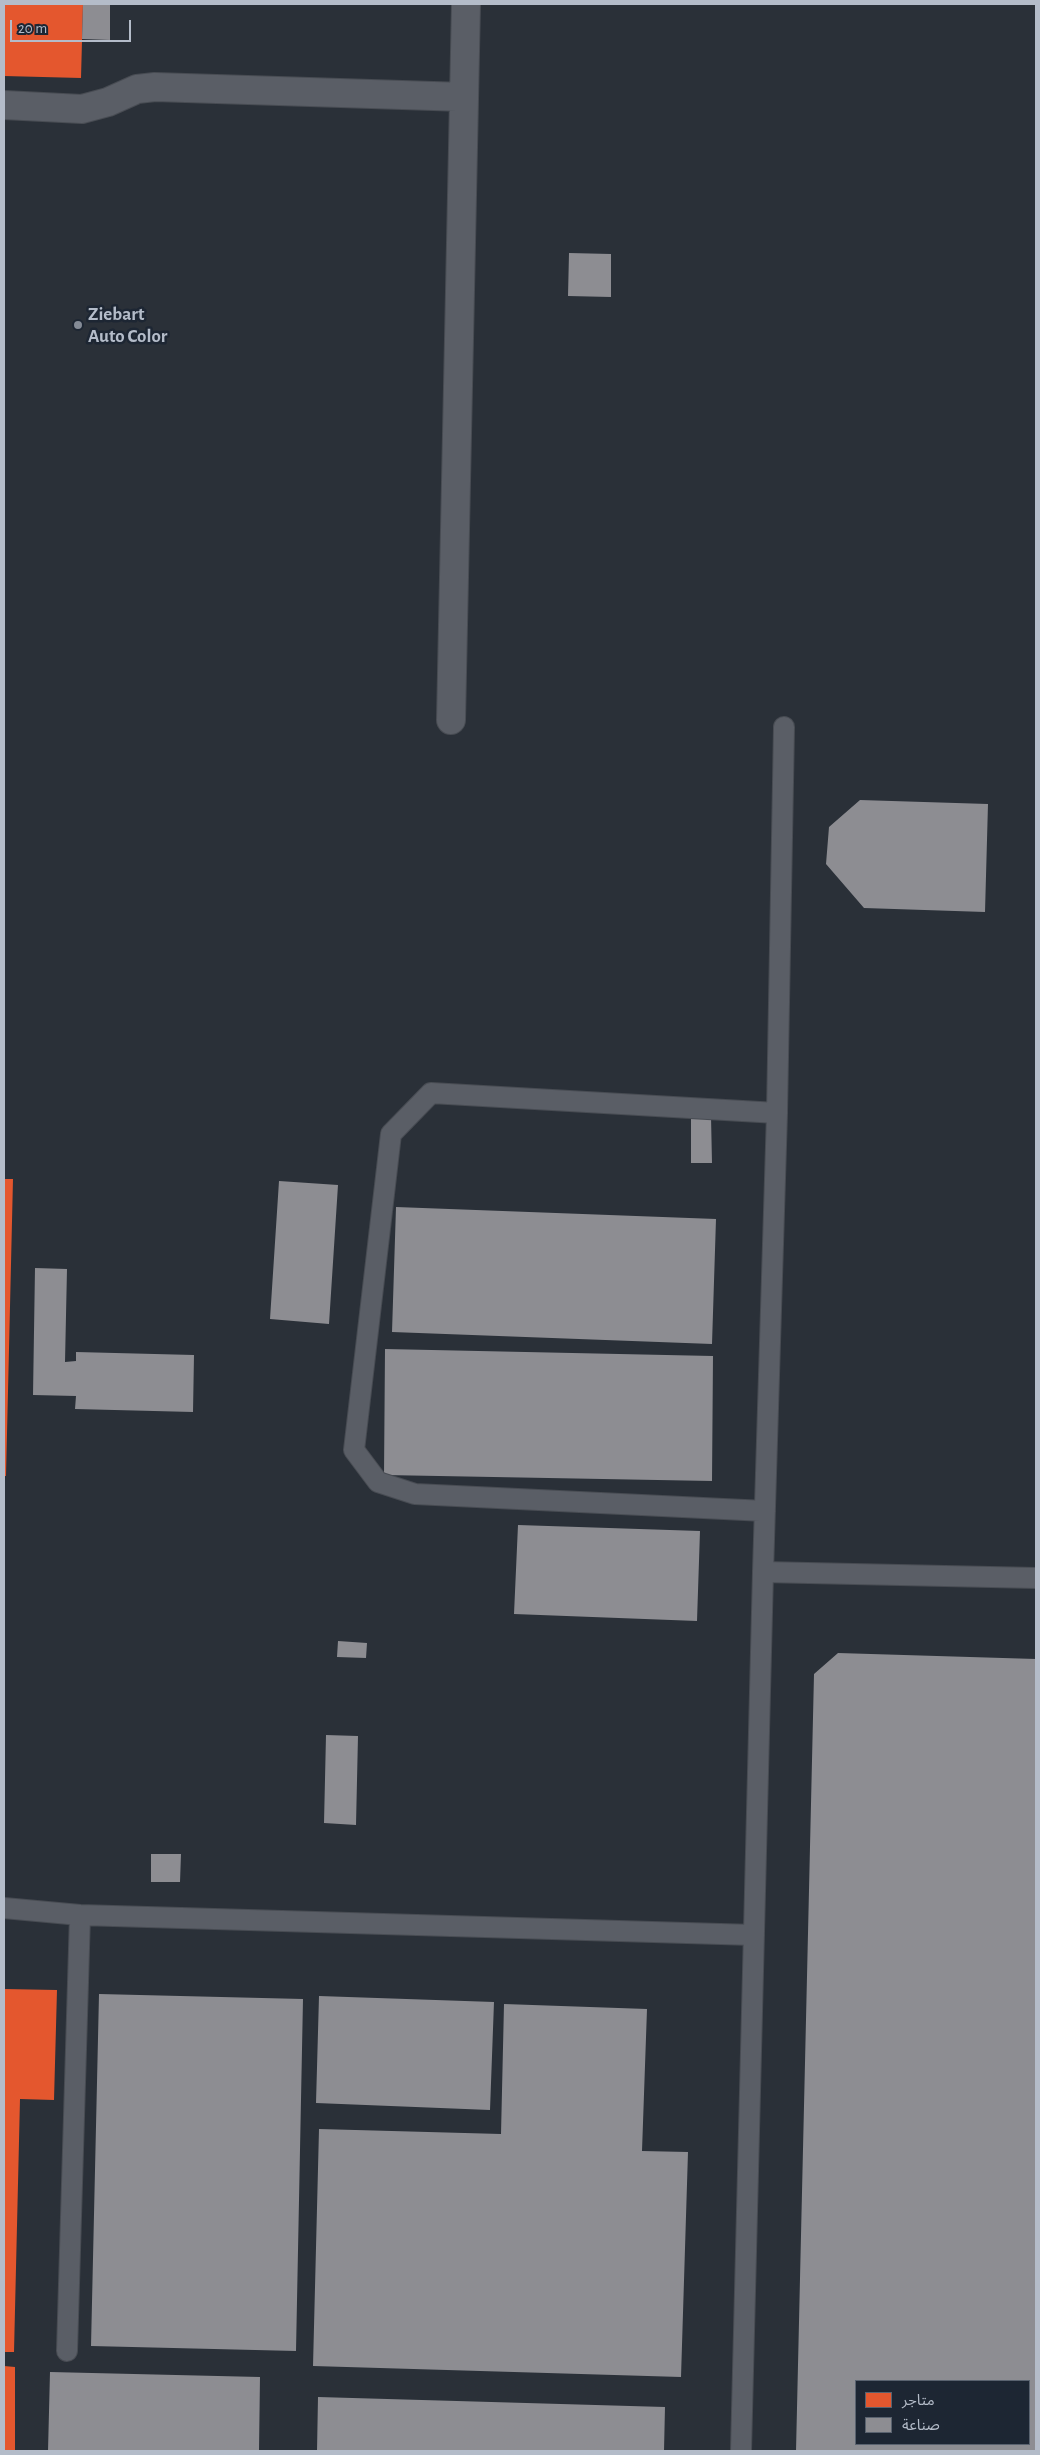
<!DOCTYPE html>
<html>
<head>
<meta charset="utf-8">
<style>
	body { margin:0 }
	#map { position:relative; width:1040px; height:2455px; overflow:hidden; background:#2a3038; font-family:"Alegreya Sans","Noto Sans Arabic",sans-serif }
	canvas { display:block }
	.frame { position:absolute; inset:0; border:5px solid #b4bcc9; pointer-events:none }
	.legend { position:absolute; left:855px; top:2380px; width:175px; height:65px; box-sizing:border-box; background:#1d2633; border:1px solid #59626f; margin:0; padding:6px 9px; list-style:none; font-size:15px; color:#b4bcc9 }
	.legend li { display:flex; align-items:center; gap:10px; height:25px }
	.legend b { width:25px; border:1px solid #59626f }
	.scale { position:absolute; left:10px; top:20px; width:121px; height:22px; box-sizing:border-box; border:2px solid #b4bcc9; border-top:0; padding-left:6px; font-size:15px; line-height:18px; white-space:nowrap; color:#b4bcc9; -webkit-text-stroke:4px #1d2633; paint-order:stroke }
</style>
</head>
<body>
<div id="map">
<canvas width="1040" height="2455"></canvas>
<div class="frame"></div>
<ul class="legend">
<li><b style="height:14px;background:#e4572e"></b>متاجر</li>
<li><b style="height:14px;background:#8d8d92"></b>صناعة</li>
</ul>
<div class="scale">20 m</div>
</div>
<script>
const c = document.querySelector('canvas').getContext('2d');
c.lineJoin = 'round';
function fillPath(path, color) { c.fillStyle = color; c.fill(path, 'evenodd'); }
const toPath = rows => new Path2D(rows.map(r => 'M' + r).join(''));
function stroke(path, color, width, dash) { c.strokeStyle = color; c.lineWidth = width; c.lineCap = dash ? 'butt' : 'round'; c.setLineDash(dash || []); c.stroke(path); }
function drawText(font, color, halo, rows, align = 'center') {
  c.font = font + ' "Alegreya Sans",sans-serif'; c.lineWidth = 5; c.setLineDash([]); c.textBaseline = 'middle'; c.strokeStyle = halo; c.fillStyle = color; for (const [text, x, y, turn = 0] of rows) {
    c.save(); c.translate(x, y); c.rotate((+turn || 0) * Math.PI / 180); c.textAlign = isNaN(turn) ? turn : align; if (halo) c.strokeText(text, 0, 0); c.fillText(text, 0, 0); c.restore();
  }
}
fillPath(toPath([
	[4,4,83,4,81,78,4,76],
	[4,1179,13,1179,6,1476,4,1476],
	[4,1989,57,1990,54,2100,20,2099,14,2352,4,2352],
	[4,2366,15,2367,15,2451,4,2451]
]), '#e4572e');
fillPath(toPath([
	[83,4,110,4,110,40,82,39],
	[569,253,611,254,611,297,568,296],
	[860,800,988,804,985,912,864,908,826,864,829,827],
	[691,1116,711,1116,712,1163,691,1163],
	[279,1181,338,1185,329,1324,270,1319],
	[396,1207,716,1219,712,1344,392,1332],
	[35,1268,67,1269,65,1362,76,1361,76,1352,194,1355,193,1412,75,1409,76,1396,33,1395],
	[385,1349,713,1356,712,1481,384,1475],
	[518,1525,700,1531,697,1621,514,1614],
	[338,1641,367,1643,366,1658,337,1657],
	[838,1653,1036,1659,1036,2451,796,2451,814,1674],
	[856,2381,1029,2381,1029,2444,856,2444],
	[326,1735,358,1736,356,1825,324,1823],
	[151,1854,181,1854,180,1882,151,1882],
	[99,1994,303,1999,296,2351,91,2346],
	[319,1996,494,2002,490,2110,316,2103],
	[504,2004,647,2009,642,2151,688,2152,681,2377,313,2366,319,2129,501,2134],
	[50,2372,260,2377,259,2451,48,2451],
	[318,2397,665,2407,664,2451,317,2451]
]), '#8d8d92');
const lane = toPath([
	[765,1511,415,1494,378,1482,354,1450,391,1134,431,1093,777,1113],
	[763,1572,1036,1578],
	[4,1908,80,1915,754,1935],
	[67,2351,80,1915],
	[741,2451,763,1572,777,1113,784,727]
]);
const street = toPath([
	[4,105,82,109,108,102,137,89,155,87,464,97],
	[451,720,466,4]
]);
stroke(lane, '#484c53', 22);
stroke(street, '#484c53', 30);
stroke(lane, '#5a5e66', 20);
stroke(street, '#5a5e66', 28);
for (const [x, y, r, color] of [
	[78,325,5,"#848b96"]
]) { const dot = new Path2D(); dot.arc(x, y, r, 0, 2 * Math.PI); c.fillStyle = color; c.fill(dot); stroke(dot, '#1d2633', 2); }
drawText('bold 19px', '#b4bcc9', '#1d2633', [
	["Ziebart",88,314],
	["Auto Color",88,336]
], 'left');
</script>
</body>
</html>
